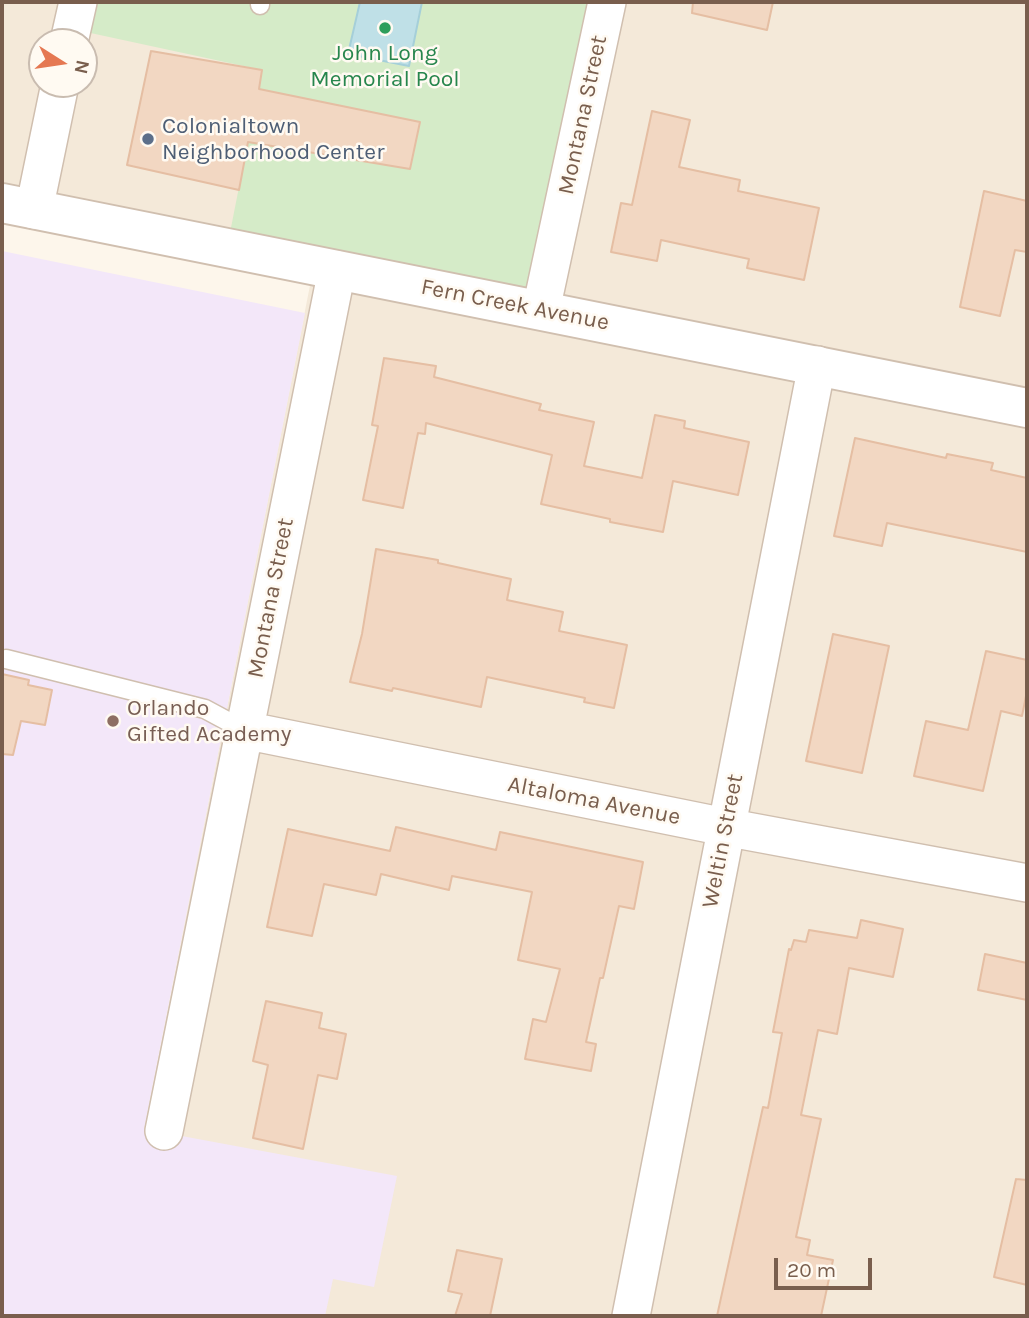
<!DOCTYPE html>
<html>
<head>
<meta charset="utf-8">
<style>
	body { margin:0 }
	#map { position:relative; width:1029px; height:1318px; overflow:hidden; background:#fdf6eb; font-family:Karla,sans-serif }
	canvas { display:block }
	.frame { position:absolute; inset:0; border:4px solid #795e4d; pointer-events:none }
	.north { position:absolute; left:28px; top:28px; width:70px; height:70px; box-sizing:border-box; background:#fffaf2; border:2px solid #c9bcb0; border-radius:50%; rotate:102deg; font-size:19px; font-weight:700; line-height:28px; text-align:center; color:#795e4d }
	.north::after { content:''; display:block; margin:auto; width:24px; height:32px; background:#e57852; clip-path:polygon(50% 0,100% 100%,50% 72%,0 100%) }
	.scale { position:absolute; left:774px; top:1258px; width:98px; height:32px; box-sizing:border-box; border:4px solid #795e4d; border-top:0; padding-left:9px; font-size:21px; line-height:24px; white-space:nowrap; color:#795e4d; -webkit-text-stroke:5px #fffaf2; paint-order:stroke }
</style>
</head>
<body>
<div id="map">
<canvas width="1029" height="1318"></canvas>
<div class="frame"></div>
<div class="north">N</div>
<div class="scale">20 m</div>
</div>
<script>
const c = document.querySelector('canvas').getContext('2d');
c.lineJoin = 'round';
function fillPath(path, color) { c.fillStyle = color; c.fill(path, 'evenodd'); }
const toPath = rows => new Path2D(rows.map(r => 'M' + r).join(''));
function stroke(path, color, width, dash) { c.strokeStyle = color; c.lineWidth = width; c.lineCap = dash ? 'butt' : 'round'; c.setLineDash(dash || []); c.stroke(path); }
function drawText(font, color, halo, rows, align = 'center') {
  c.font = font + ' Karla,sans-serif'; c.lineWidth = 5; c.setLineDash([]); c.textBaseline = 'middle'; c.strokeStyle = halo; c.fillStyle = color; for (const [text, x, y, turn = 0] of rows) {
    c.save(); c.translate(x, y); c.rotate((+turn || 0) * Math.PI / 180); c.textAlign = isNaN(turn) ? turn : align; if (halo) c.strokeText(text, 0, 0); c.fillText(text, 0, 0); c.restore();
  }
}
fillPath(toPath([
	[2,2,1027,2,1027,1316,2,1316,2,1213,144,1129,314,265,2,203],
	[42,42,84,42,84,84,42,84]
]), '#f4e9d9');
fillPath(toPath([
	[2,251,305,313,144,1129,397,1176,374,1287,333,1279,325,1316,2,1316]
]), '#f3e7f9');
fillPath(toPath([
	[78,2,607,2,541,310,227,248,262,70,72,29]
]), '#d5ebc8');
const water = toPath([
	[360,2,422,2,409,66,348,54,360,2]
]);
fillPath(water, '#bfe0e7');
stroke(water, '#a5cfd9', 2);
const building = toPath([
	[693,2,773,2,767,30,692,13,693,2],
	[151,51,262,70,259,89,420,122,410,169,248,142,239,190,127,165,151,51],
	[652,111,690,120,679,167,740,180,738,191,819,208,804,280,747,268,749,259,661,240,657,261,611,252,621,203,632,205,652,111],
	[984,191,1027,201,1027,252,1015,250,1000,316,960,307,984,191],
	[384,358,436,366,434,377,541,404,539,410,594,422,584,466,642,478,655,415,685,421,684,428,749,442,738,495,673,481,663,532,610,522,610,519,541,504,552,455,426,423,425,434,418,433,403,508,363,500,378,426,372,425,384,358],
	[855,438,946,458,947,454,993,463,991,470,1027,478,1027,552,887,523,882,546,834,536,855,438],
	[376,549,438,560,438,563,511,579,507,600,563,612,559,631,627,645,614,708,584,702,585,698,487,677,481,707,393,688,392,691,350,682,362,634,376,549],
	[833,634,889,646,862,773,806,761,833,634],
	[986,651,1027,660,1027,691,1022,716,1001,711,983,791,914,776,926,721,968,730,986,651],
	[2,674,29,680,28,685,52,690,45,725,21,721,13,755,2,754,2,674],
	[396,827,496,850,500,832,643,862,634,909,619,906,603,978,600,978,586,1042,596,1044,591,1071,525,1059,533,1019,546,1022,560,969,518,960,532,892,452,876,449,890,381,874,376,895,324,884,312,936,267,927,288,829,390,851,396,827],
	[861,920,903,929,893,977,849,968,837,1034,818,1030,801,1115,821,1119,796,1237,810,1240,807,1255,833,1260,821,1316,717,1316,763,1107,768,1108,782,1033,773,1032,789,949,791,950,794,940,806,942,809,930,857,938,861,920],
	[985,954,1027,963,1027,1000,978,990,985,954],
	[266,1001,322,1013,319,1028,346,1034,337,1079,318,1075,303,1149,253,1138,268,1065,253,1061,266,1001],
	[1016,1179,1027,1180,1027,1285,994,1277,1016,1179],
	[457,1250,502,1259,490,1316,455,1316,462,1294,448,1291,457,1250]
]);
fillPath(building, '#f2d7c2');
stroke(building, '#e5bea3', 2);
const service = toPath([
	[260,5,260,2],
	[6,659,205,709,244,730]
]);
const minor = toPath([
	[69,42,78,2],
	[34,210,60,84],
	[541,310,607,2],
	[244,730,725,827,1027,883],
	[164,1131,337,270],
	[631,1316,817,365]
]);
const tertiary = toPath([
	[2,203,1027,408]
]);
stroke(service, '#d0bfaf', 21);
stroke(minor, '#d0bfaf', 40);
stroke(tertiary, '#d0bfaf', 42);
stroke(service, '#fff', 18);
stroke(minor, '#fff', 37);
stroke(tertiary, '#fff', 38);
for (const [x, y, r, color] of [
	[385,28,7,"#2e9e5b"],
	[148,139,7,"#5c6f8a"],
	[113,721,7,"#8d6e63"]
]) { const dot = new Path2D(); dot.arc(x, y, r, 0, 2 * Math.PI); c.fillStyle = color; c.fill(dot); stroke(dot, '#fffaf2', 2.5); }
drawText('23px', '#27864d', '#fffaf2', [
	["John Long",385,53],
	["Memorial Pool",385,79]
]);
drawText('23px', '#795e4d', '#fffaf2', [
	["Montana Street",583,115,-78],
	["Fern Creek Avenue",515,305,11],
	["Montana Street",271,598,-79],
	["Altaloma Avenue",594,801,11],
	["Weltin Street",723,841,-79]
]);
drawText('23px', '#4e5e75', '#fffaf2', [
	["Colonialtown",162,126],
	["Neighborhood Center",162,152]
], 'left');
drawText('23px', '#785e54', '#fffaf2', [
	["Orlando",127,708],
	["Gifted Academy",127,734]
], 'left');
</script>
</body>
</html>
